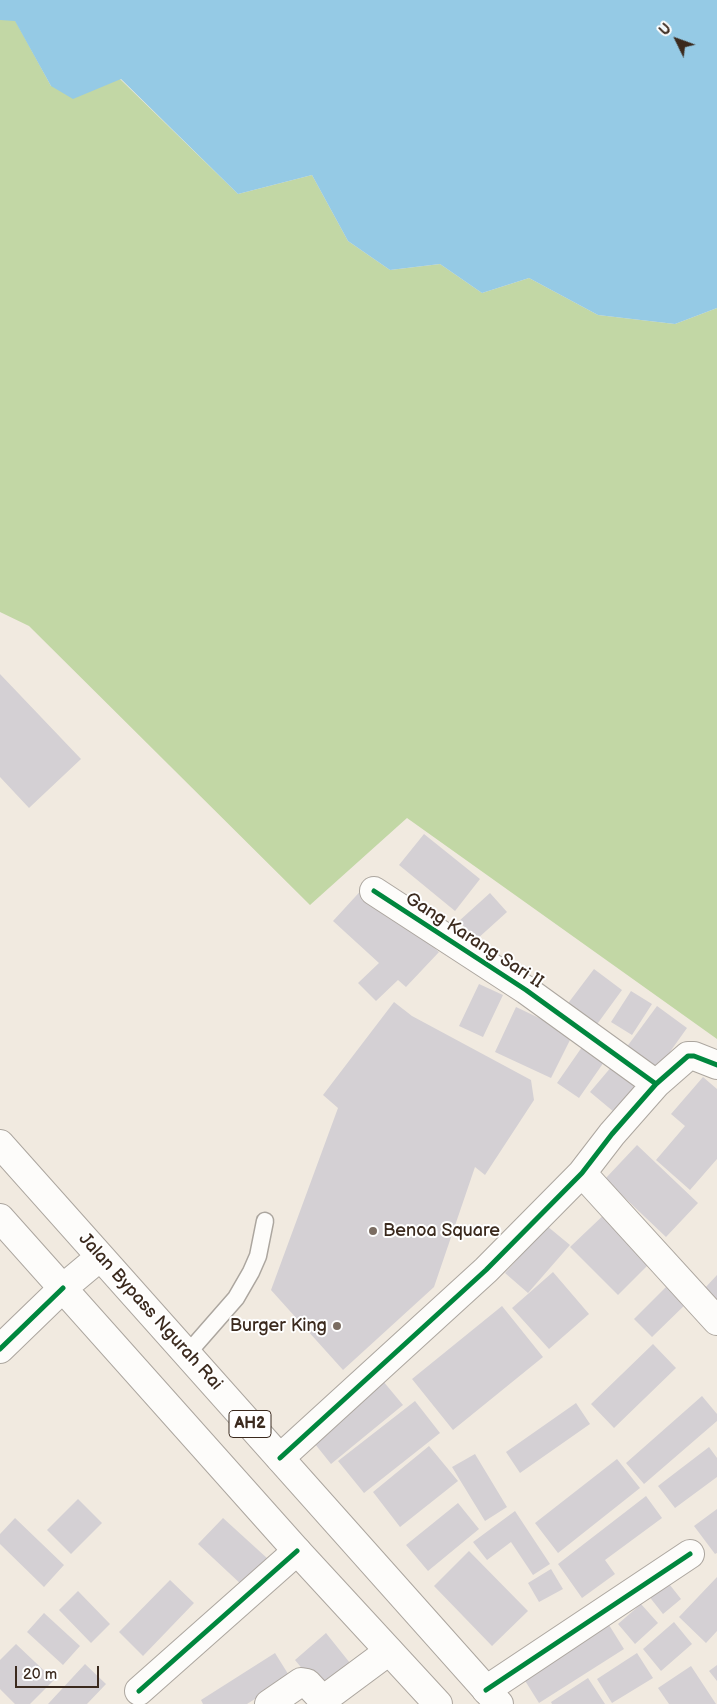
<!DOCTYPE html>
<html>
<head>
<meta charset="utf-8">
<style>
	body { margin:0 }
	#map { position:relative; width:717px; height:1704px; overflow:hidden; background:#f1eae0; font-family:"Balsamiq Sans",sans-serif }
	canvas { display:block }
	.north { position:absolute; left:652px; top:15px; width:50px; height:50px; -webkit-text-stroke:4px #fff; paint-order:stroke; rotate:312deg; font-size:14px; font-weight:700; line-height:20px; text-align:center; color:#3b2a1e }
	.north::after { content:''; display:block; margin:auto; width:18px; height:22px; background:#3b2a1e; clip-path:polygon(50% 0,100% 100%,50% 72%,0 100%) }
	.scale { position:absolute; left:15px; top:1666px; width:84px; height:22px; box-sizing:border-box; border:2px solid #3b2a1e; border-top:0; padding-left:6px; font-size:15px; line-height:18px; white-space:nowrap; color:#3b2a1e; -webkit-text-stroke:4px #fff; paint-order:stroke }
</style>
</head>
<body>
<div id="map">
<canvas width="717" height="1704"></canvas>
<div class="north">U</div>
<div class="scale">20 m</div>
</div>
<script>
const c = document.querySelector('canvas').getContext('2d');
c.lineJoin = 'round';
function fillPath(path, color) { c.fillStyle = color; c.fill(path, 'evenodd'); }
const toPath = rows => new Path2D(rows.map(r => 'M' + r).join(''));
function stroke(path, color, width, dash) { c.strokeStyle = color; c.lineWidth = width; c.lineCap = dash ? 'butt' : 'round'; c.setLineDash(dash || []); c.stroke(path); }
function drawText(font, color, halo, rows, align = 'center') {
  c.font = font + ' "Balsamiq Sans",sans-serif'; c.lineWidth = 4; c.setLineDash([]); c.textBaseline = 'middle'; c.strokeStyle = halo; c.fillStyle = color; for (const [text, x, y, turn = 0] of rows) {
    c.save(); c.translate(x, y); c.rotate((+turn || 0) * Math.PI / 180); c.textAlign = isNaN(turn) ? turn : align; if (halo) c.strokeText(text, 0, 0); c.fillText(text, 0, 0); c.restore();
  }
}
fillPath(toPath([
	[0,20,15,20,51,86,120,79,238,194,312,175,348,241,390,270,440,264,482,293,529,278,598,315,675,324,717,308,717,1039,407,818,310,905,29,626,0,612]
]), '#c2d7a5');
fillPath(toPath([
	[0,0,717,0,717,308,675,324,598,315,529,278,482,293,440,264,390,270,348,241,312,175,238,194,121,79,73,99,51,86,15,21,0,20]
]), '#95cae5');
fillPath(toPath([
	[0,674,81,759,29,808,0,777],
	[424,834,480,879,455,911,399,865],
	[366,885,439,952,406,987,398,980,376,1001,358,983,379,963,333,921],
	[490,893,507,912,476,940,459,921],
	[594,969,622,990,595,1027,566,1006],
	[479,984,503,995,483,1037,459,1026],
	[631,991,652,1004,632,1035,611,1022],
	[394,1002,412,1016,531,1080,534,1100,485,1175,475,1167,434,1287,343,1370,271,1290,338,1108,323,1095],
	[657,1006,687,1028,657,1070,626,1048],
	[516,1007,573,1034,551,1078,495,1052],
	[582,1047,604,1062,579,1098,557,1083],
	[618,1059,643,1079,614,1112,590,1092],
	[703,1077,717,1089,717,1159,690,1190,656,1160,685,1126,671,1114],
	[637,1145,698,1203,666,1237,605,1179],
	[610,1209,656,1257,618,1295,570,1247],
	[547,1226,570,1245,528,1293,505,1273],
	[553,1272,589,1314,549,1349,512,1308],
	[717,1275,717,1302,704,1289],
	[672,1281,690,1300,652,1337,634,1319],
	[502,1306,543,1357,453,1430,412,1379],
	[653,1344,676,1368,614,1428,591,1404],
	[383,1381,403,1405,331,1464,311,1439],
	[702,1396,717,1414,717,1421,644,1484,626,1463],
	[415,1401,440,1433,364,1493,338,1461],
	[576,1403,590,1424,520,1473,506,1452],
	[429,1446,458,1481,400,1527,373,1492],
	[709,1447,717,1458,717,1477,675,1508,658,1486],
	[475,1454,507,1507,485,1521,452,1467],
	[617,1459,640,1488,558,1553,535,1523],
	[646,1496,662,1518,605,1560,615,1574,582,1598,558,1564],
	[78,1499,102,1523,71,1554,47,1530],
	[458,1503,479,1529,428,1571,406,1545],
	[717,1509,717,1553,715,1554,694,1526],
	[515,1511,550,1564,533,1575,511,1542,487,1560,473,1542],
	[15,1518,64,1565,44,1587,0,1544,0,1534],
	[223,1518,268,1559,243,1586,198,1544],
	[469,1551,528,1611,492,1646,434,1586],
	[551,1569,563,1589,539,1602,528,1583],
	[717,1577,717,1631,706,1643,679,1617],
	[170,1580,194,1603,143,1656,119,1632],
	[666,1580,681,1599,663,1614,648,1595],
	[78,1591,110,1624,91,1643,59,1610],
	[641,1604,658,1623,635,1644,618,1624],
	[44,1613,80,1646,63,1665,27,1632],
	[604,1617,624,1649,539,1703,519,1671],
	[674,1622,692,1644,661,1671,643,1649],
	[326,1633,350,1663,319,1689,295,1660],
	[16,1644,54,1680,30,1704,15,1704,0,1689,0,1660],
	[275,1653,290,1677,247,1704,203,1704,201,1700],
	[637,1653,653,1678,612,1703,597,1679],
	[85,1664,106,1684,87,1704,48,1704],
	[717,1665,717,1681,709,1671],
	[691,1666,716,1704,669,1704,658,1688],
	[588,1678,605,1704,552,1704,551,1702]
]), '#d4d0d4');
const service = toPath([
	[187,1354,236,1298,251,1272,258,1256,265,1221]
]);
const minor = toPath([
	[374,891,526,990,656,1084],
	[582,1173,717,1321],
	[280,1458,486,1270,582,1173,612,1134,656,1084,688,1056,694,1056,717,1065],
	[486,1690,690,1554],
	[139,1691,297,1551],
	[269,1704,301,1682,307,1683,321,1698,327,1697,389,1651]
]);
const tertiary = toPath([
	[0,1349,63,1288]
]);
const trunk = toPath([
	[0,1144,499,1704],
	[0,1218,297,1551,438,1704],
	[63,1288,100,1257]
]);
stroke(service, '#aca69f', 19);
stroke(minor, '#aca69f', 30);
stroke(tertiary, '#aca69f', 30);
stroke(trunk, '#aca69f', 30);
stroke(service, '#fdfcfa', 16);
stroke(minor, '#fdfcfa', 28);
stroke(tertiary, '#fdfcfa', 28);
stroke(trunk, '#fdfcfa', 28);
stroke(toPath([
	[374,891,526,990,656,1084],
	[0,1349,63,1288],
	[280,1458,486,1270,582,1173,612,1134,656,1084,688,1056,694,1056,717,1065],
	[486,1690,690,1554],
	[139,1691,297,1551]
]), '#00873e', 5);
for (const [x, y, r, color] of [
	[373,1231,5,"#7b6d62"],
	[337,1326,5,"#7b6d62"]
]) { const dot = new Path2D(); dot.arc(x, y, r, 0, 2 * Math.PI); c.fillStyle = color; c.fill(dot); stroke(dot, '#fff', 2); }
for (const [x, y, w] of [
	[250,1424,42]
]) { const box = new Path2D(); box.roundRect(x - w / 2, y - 13.5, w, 27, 4); c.fillStyle = '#fff'; c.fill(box); stroke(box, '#3b2a1e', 1); }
drawText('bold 16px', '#3b2a1e', null, [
	["AH2",250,1424]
]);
drawText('18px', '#3b2a1e', '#fff', [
	["Gang Karang Sari II",474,941,33],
	["Jalan Bypass Ngurah Rai",150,1312,48]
]);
drawText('18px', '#3b2a1e', '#fff', [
	["Benoa Square",383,1231],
	["Burger King",327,1326,"right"]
], 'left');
</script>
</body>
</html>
